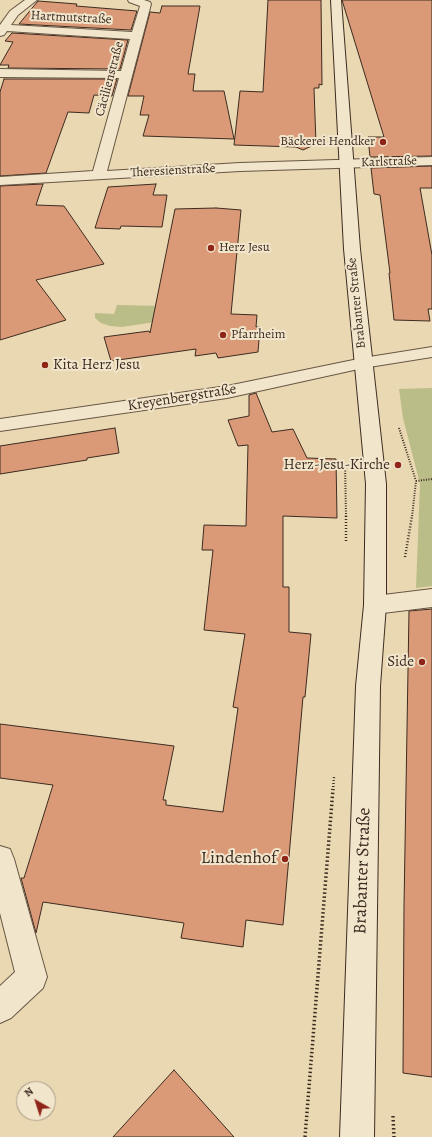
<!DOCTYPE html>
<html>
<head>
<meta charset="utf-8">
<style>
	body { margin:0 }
	#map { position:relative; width:432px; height:1137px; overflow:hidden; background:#e9d8b1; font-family:Alegreya,serif }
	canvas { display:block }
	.north { position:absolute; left:16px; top:1081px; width:40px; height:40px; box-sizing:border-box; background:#f1e6cc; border:1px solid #a99b88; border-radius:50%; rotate:321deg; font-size:11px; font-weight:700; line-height:16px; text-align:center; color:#3d2b21 }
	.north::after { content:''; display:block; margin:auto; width:14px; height:18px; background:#8f2418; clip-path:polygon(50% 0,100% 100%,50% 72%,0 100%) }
</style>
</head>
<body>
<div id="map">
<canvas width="432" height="1137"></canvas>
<div class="north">N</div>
</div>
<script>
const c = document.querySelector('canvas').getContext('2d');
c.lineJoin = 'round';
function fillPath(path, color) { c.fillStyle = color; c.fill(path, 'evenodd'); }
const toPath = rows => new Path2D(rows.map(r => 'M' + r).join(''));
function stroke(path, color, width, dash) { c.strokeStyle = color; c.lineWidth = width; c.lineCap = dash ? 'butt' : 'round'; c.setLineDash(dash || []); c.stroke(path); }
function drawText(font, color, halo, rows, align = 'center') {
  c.font = font + ' Alegreya,serif'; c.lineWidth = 4; c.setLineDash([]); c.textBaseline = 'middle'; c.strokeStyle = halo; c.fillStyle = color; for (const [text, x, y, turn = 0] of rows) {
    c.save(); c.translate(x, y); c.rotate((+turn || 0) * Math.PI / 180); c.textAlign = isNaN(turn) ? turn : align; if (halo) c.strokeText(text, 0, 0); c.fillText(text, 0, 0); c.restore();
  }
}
fillPath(toPath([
	[117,305,162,306,168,320,122,327,110,326,101,323,95,318,95,313,114,314],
	[432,388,432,586,416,588,420,484,403,418,399,389]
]), '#bbbd88');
const building = toPath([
	[268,0,321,0,322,85,319,84,319,88,314,88,316,144,303,150,296,147,234,145,240,91,263,92,268,0],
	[342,0,432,0,432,156,370,157,368,137,384,137,342,0],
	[38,1,77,4,76,6,137,11,131,30,19,24,38,1],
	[162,6,200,6,188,74,195,74,193,91,224,91,234,139,143,136,149,115,140,115,144,96,128,96,150,12,160,13,162,6],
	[12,33,128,40,120,69,8,68,9,65,0,65,13,42,5,41,12,33],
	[4,79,117,79,112,96,94,95,89,113,68,112,46,173,0,176,0,92,4,79],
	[432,166,432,188,420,188,432,255,432,309,428,309,430,321,394,320,389,273,390,273,380,195,374,194,371,168,432,166],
	[43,184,36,205,64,206,104,264,36,280,66,320,0,340,0,186,43,184],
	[156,184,153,195,167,195,162,227,121,226,120,229,95,228,108,187,156,184],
	[216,208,241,210,231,314,257,315,256,327,260,327,258,352,218,358,216,353,195,356,196,349,111,361,104,337,149,331,150,333,175,209,216,208],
	[256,393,272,432,293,429,307,458,336,459,337,518,283,516,283,587,289,587,289,632,311,634,305,697,303,697,283,925,246,920,243,947,181,938,184,923,43,902,36,933,21,878,24,878,53,785,0,778,0,724,174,746,163,800,166,800,166,805,223,812,238,708,233,707,245,634,204,630,213,550,202,550,204,525,246,526,248,445,238,446,228,420,249,416,249,395,256,393],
	[115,428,119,453,87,458,87,460,0,474,0,446,115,428],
	[432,609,432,1077,403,1073,404,906,409,611,432,609],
	[174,1070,234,1137,113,1137,174,1070]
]);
fillPath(building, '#da9a77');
stroke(building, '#3d2b21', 1);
const minor = toPath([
	[25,0,37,0,18,15,11,25,132,32,140,6,129,2,128,0,144,0,150,2,151,4,107,171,240,163,432,157,432,165,240,171,0,185,0,177,93,171,119,78,0,77,0,69,121,71,130,39,7,31,4,35,0,36,0,25,10,11,25,0],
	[432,347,432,357,363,368,227,398,0,431,0,419,227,386,363,358,432,347],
	[432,589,432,607,375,614,367,611,364,605,367,599,375,596,432,589],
	[0,846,10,849,14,859,47,977,43,988,11,1018,0,1023,0,986,15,972,0,913,0,846]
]);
const secondary = toPath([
	[331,0,341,0,360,249,386,484,386,605,380,686,374,1137,340,1137,356,686,364,605,366,484,344,249,331,0]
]);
stroke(minor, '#685645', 2);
stroke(secondary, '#3d2b21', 2);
stroke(toPath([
	[399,428,416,481,412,517],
	[345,463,346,517],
	[416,481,432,479]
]), '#3d2b21', 2, [1, 1.5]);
stroke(toPath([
	[346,516,346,542],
	[405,557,412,516],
	[333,790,334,777]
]), '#3d2b21', 2.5, [1, 2]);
stroke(toPath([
	[393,1116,394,1137],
	[305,1137,333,789]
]), '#3d2b21', 3.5, [1.5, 2.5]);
fillPath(minor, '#f1e6cc');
fillPath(secondary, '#f1e6cc');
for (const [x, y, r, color] of [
	[383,142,4,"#8f2418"],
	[211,248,4,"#8f2418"],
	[223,335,4,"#8f2418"],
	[45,365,4,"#8f2418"],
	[398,465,4,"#8f2418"],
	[422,662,4,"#8f2418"],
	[285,859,4,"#8f2418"]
]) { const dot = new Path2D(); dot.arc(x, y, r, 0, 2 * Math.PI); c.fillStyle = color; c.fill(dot); stroke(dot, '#f1e6cc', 1.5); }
drawText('13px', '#3d2b21', '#f1e6cc', [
	["Hartmutstraße",71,18,3],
	["Cäcilienstraße",110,79,-75],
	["Karlstraße",389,162,-2],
	["Theresienstraße",173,171,-3],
	["Brabanter Straße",357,303,-96]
]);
drawText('13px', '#3d2b21', '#f1e6cc', [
	["Bäckerei Hendker",375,142,"right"],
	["Herz Jesu",219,248],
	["Pfarrheim",231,335]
], 'left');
drawText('15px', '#3d2b21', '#f1e6cc', [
	["Kita Herz Jesu",53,365,"left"],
	["Herz-Jesu-Kirche",390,465],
	["Side",414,662]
], 'right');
drawText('15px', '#3d2b21', '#f1e6cc', [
	["Kreyenbergstraße",182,398,-9]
]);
drawText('18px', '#3d2b21', '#f1e6cc', [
	["Lindenhof",277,859]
], 'right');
drawText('18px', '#3d2b21', '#f1e6cc', [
	["Brabanter Straße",363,871,-88]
]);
</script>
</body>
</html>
